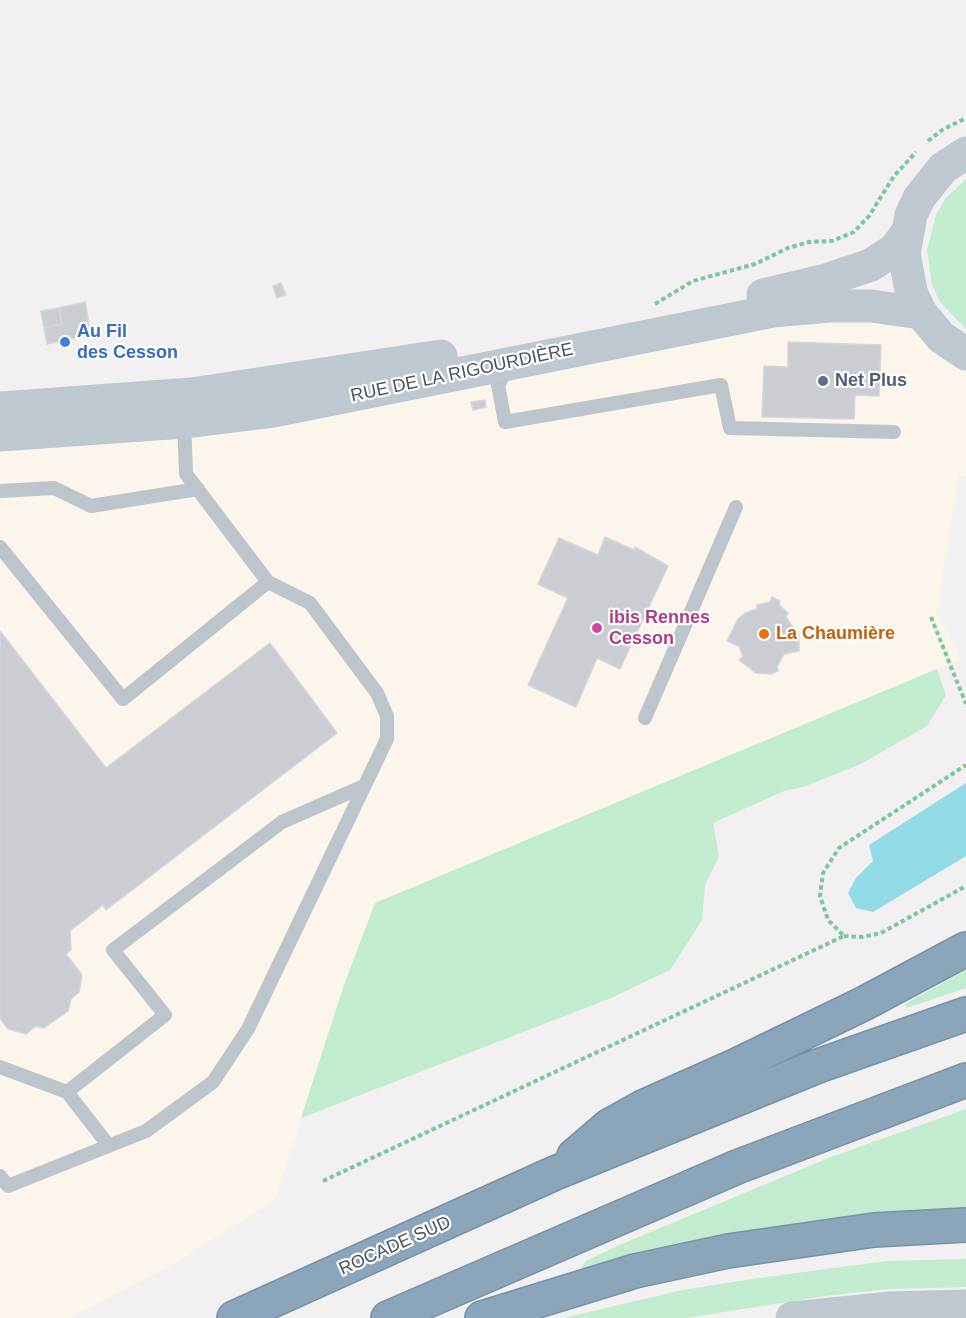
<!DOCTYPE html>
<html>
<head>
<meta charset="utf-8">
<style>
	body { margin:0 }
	canvas { display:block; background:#f2f0f0 }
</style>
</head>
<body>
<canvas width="966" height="1318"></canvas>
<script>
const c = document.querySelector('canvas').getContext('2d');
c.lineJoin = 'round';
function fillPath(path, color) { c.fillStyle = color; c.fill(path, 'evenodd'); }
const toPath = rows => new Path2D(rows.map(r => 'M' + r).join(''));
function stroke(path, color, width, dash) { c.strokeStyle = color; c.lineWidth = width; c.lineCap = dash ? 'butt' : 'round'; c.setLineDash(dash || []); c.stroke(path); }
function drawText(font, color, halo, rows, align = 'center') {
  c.font = font + ' Helvetica,sans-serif'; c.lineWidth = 4.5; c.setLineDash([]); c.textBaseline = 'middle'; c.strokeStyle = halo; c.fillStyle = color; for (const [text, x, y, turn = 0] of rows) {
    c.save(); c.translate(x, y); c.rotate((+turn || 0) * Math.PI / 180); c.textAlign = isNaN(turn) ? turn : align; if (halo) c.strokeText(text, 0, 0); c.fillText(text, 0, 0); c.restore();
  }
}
fillPath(toPath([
	[892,318,966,359,966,476,959,475,937,612,961,659,858,702,344,985,275,1200,169,1267,69,1318,0,1318,0,450,792,319]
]), '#fbf5eb');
fillPath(toPath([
	[966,179,966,329,940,302,932,285,927,250,936,215,945,199],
	[937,669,946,695,927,726,861,764,803,787,784,791,713,823,719,856,705,885,702,920,670,970,611,998,301,1118,344,985,375,903],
	[966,970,966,988,907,1008,905,1004],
	[966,1109,966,1213,576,1274,586,1261,617,1246,831,1157],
	[966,1259,966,1287,889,1289,825,1296,686,1318,564,1318,682,1290,759,1278,887,1261]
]), '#c2eccf');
fillPath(toPath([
	[966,783,966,856,873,912,856,908,848,893,856,878,873,861,869,845]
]), '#92dbe6');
const building = toPath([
	[281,283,286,295,277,298,273,286,281,283],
	[85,302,91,335,47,344,44,328,62,324,59,308,85,302],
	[59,308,62,324,44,328,41,311,59,308],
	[788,342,881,345,879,396,855,395,854,419,762,417,764,366,788,367,788,342],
	[485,400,486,407,473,410,471,402,485,400],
	[605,537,634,550,635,547,668,566,620,669,597,658,576,707,528,685,568,598,538,584,559,538,598,555,605,537],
	[772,597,780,601,779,605,788,613,786,617,799,636,799,651,784,654,777,667,778,671,771,674,756,673,739,660,743,656,739,646,727,641,738,619,745,613,757,609,757,605,770,602,772,597],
	[0,631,106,768,270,643,337,733,106,910,103,905,70,931,71,950,66,954,82,975,79,992,71,999,68,1011,44,1028,36,1026,26,1034,8,1029,0,1018,0,631]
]);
fillPath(building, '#cacdd2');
stroke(building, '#d4d7db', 1.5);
const highway = toPath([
	[574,1156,609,1126,643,1107,735,1066,863,1004,966,949],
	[234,1318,555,1173,818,1066,966,1014],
	[388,1318,737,1167,966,1080],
	[482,1318,635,1271,728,1251,874,1230,966,1225]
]);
stroke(highway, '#7691a6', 36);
stroke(toPath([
	[928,141,942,130,966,118],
	[655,304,693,281,755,264,788,248,809,242,832,241,854,232,869,216,894,176,916,152],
	[931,617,966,704],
	[844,936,862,937,881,933,966,886],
	[323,1181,844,936,828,920,820,896,823,873,839,848,966,765]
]), '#7cc89c', 4, [4.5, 3]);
stroke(toPath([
	[508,368,498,385,505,422,721,385,730,428,894,432],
	[0,491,54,488,91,506,198,489],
	[0,547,123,699,268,582],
	[645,718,736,507],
	[0,1067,67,1092,109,1146],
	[67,1092,165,1015,113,950,282,822,364,786],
	[0,1176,8,1186,146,1131,213,1082,248,1029,387,739,387,716,377,693,310,603,268,582,186,474,184,421]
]), '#bcc5cb', 14);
stroke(toPath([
	[966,153,943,168,919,198,911,215,904,254,912,295,921,313,941,337,966,354],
	[763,295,826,280,871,265,895,249,906,234],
	[0,408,192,394,441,356],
	[0,435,184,422,273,411,773,311,829,306,871,306,921,313],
	[792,1318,891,1308,966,1306]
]), '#bdc8d0', 33);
stroke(highway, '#8ba6bb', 33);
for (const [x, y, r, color] of [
	[65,342,6,"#3f7fe0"],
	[823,381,6,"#5c6f8a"],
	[597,628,6,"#d1479c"],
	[764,634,6,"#e8710a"]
]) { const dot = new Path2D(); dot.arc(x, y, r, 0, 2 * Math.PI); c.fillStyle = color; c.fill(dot); stroke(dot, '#fff', 2); }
drawText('bold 18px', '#366cbe', '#fff', [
	["Au Fil",77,332],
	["des Cesson",77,353]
], 'left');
drawText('18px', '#49545c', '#fff', [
	["RUE DE LA RIGOURDIÈRE",462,373,-12],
	["ROCADE SUD",395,1246,-24]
]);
drawText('bold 18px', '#4e5e75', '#fff', [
	["Net Plus",835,381]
], 'left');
drawText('bold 18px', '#b23c85', '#fff', [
	["ibis Rennes",609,618],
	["Cesson",609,639]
], 'left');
drawText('bold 18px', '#c56008', '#fff', [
	["La Chaumière",776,634]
], 'left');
</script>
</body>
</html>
